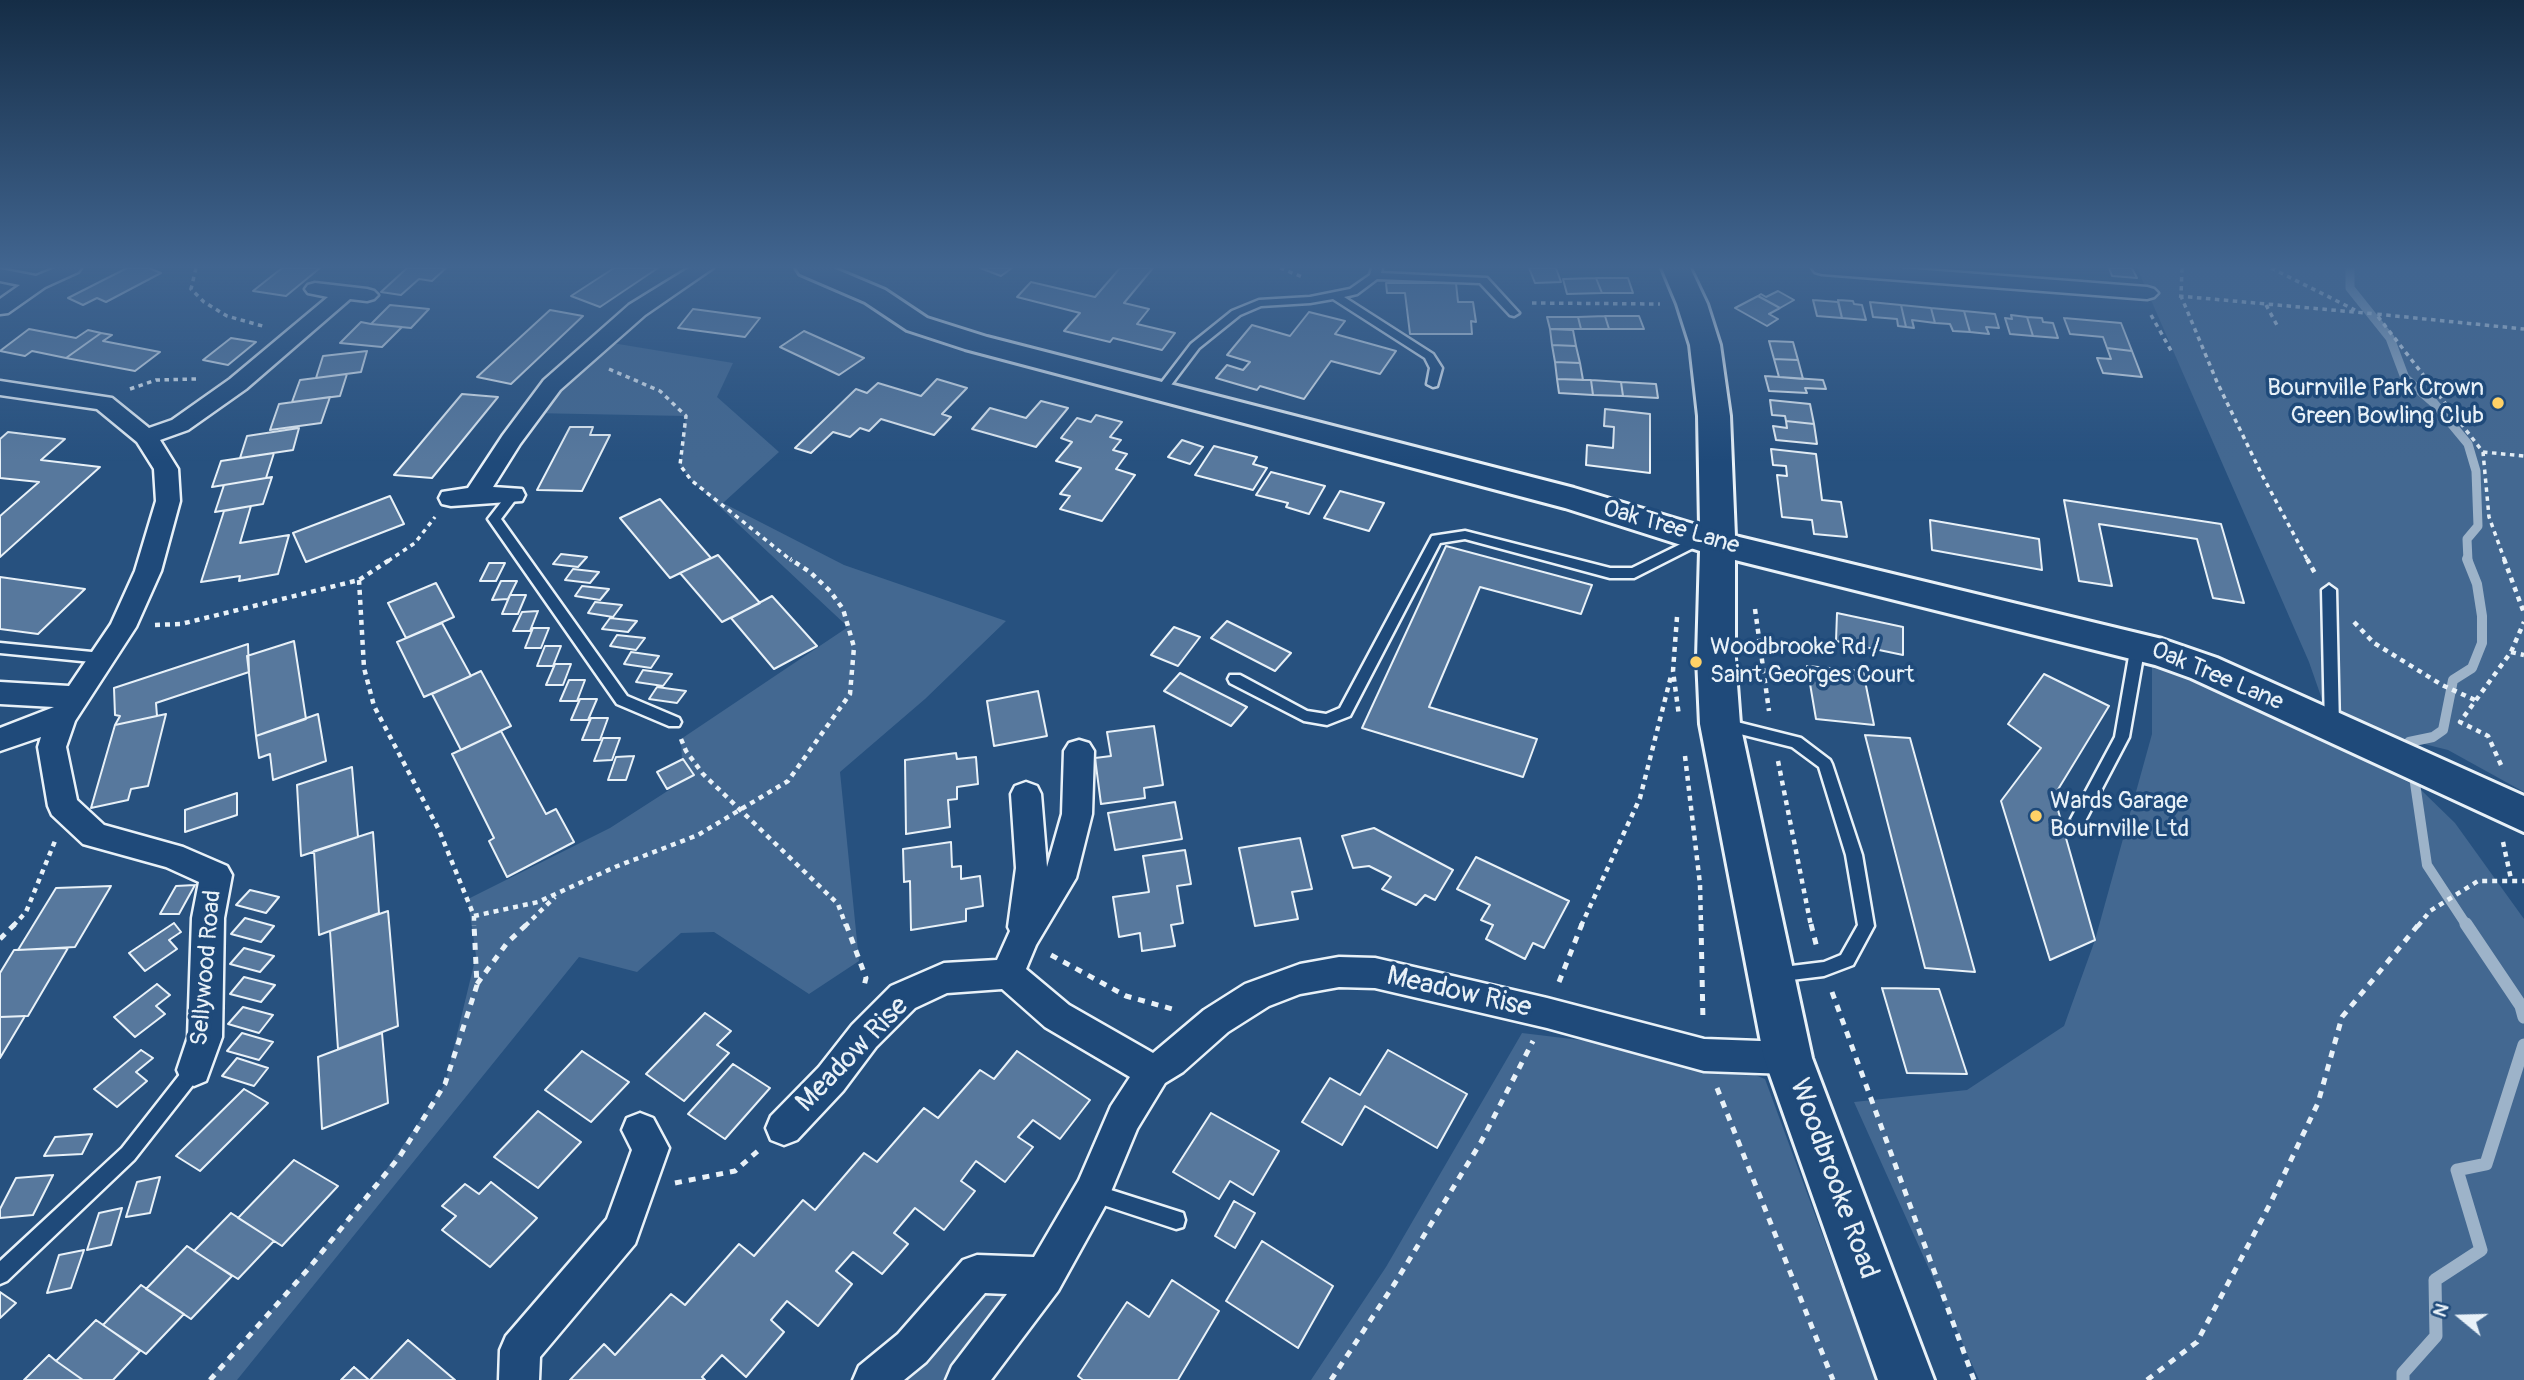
<!DOCTYPE html>
<html>
<head>
<meta charset="utf-8">
<style>
	body { margin:0 }
	#map { position:relative; width:2524px; height:1380px; overflow:hidden; background:#27517f; font-family:Pangolin,sans-serif }
	canvas { display:block }
	.north { position:absolute; left:2426px; top:1282px; width:70px; height:70px; -webkit-text-stroke:5px #1f4a7a; paint-order:stroke; rotate:289deg; font-size:19px; font-weight:700; line-height:28px; text-align:center; color:#e8f1f8 }
	.north::after { content:''; display:block; margin:auto; width:24px; height:32px; background:#e8f1f8; clip-path:polygon(50% 0,100% 100%,50% 72%,0 100%) }
</style>
</head>
<body>
<div id="map">
<canvas width="2524" height="1380"></canvas>
<div class="north">N</div>
</div>
<script>
const c = document.querySelector('canvas').getContext('2d');
c.lineJoin = 'round';
function fillPath(path, color) { c.fillStyle = color; c.fill(path, 'evenodd'); }
const toPath = rows => new Path2D(rows.map(r => 'M' + r).join(''));
function stroke(path, color, width, dash) { c.strokeStyle = color; c.lineWidth = width; c.lineCap = dash ? 'butt' : 'round'; c.setLineDash(dash || []); c.stroke(path); }
function drawText(font, color, halo, rows, align = 'center') {
  c.font = font + ' Pangolin,sans-serif'; c.lineWidth = 7; c.setLineDash([]); c.textBaseline = 'middle'; c.strokeStyle = halo; c.fillStyle = color; for (const [text, x, y, turn = 0] of rows) {
    c.save(); c.translate(x, y); c.rotate((+turn || 0) * Math.PI / 180); c.textAlign = isNaN(turn) ? turn : align; if (halo) c.strokeText(text, 0, 0); c.fillText(text, 0, 0); c.restore();
  }
}
fillPath(toPath([
	[2137,268,2524,268,2524,792,2448,750,2424,744,2413,745,2401,752,2324,705,2309,662],
	[600,341,733,363,717,397,779,452,723,503,844,565,1006,621,925,699,840,772,859,961,809,994,714,932,681,933,637,972,579,957,237,1380,207,1380,260,1324,375,1186,445,1084,476,956,468,899,610,828,683,781,681,739,848,627,691,480,680,466,686,416,532,413],
	[2152,664,2208,684,2418,787,2455,823,2524,919,2524,1380,1979,1380,1854,1102,1967,1090,2064,1026,2095,940,2152,734],
	[1522,1033,1704,1055,1765,1079,1876,1380,1311,1380,1386,1267],
	[977,1274,1044,1277,966,1380,868,1380]
]), '#436891');
stroke(toPath([
	[2350,268,2350,288,2390,338,2405,378,2434,403,2468,444,2476,471,2478,526,2467,539,2468,561]
]), '#9db3c9', 9);
stroke(toPath([
	[2467,559,2477,584,2482,616,2482,643,2472,668,2453,680,2443,730,2433,737,2409,742,2427,865,2467,926]
]), '#9db3c9', 10);
stroke(toPath([
	[2466,924,2521,1006,2524,1017],
	[2403,1380,2403,1373,2436,1336,2435,1280,2481,1250,2457,1170,2486,1164,2524,1045]
]), '#9db3c9', 13);
const building = toPath([
	[127,268,149,268,161,273,106,302,97,298,83,305,68,298,127,268],
	[282,268,320,268,286,296,253,291,282,268],
	[407,268,446,268,432,281,419,279,401,295,381,292,407,268],
	[614,268,658,268,600,307,571,296,614,268],
	[980,268,1012,268,1001,276,980,268],
	[1120,268,1153,268,1124,303,1149,309,1137,324,1175,333,1162,350,1113,338,1110,342,1064,331,1080,313,1017,297,1031,282,1095,297,1120,268],
	[1529,268,1556,268,1561,282,1535,283,1529,268],
	[2109,268,2132,268,2137,278,2112,276,2109,268],
	[1596,278,1602,293,1567,294,1563,279,1596,278],
	[1596,278,1628,278,1633,293,1602,293,1596,278],
	[1386,283,1456,283,1458,302,1473,302,1476,322,1471,321,1472,334,1410,334,1405,293,1387,293,1386,283],
	[1778,291,1794,300,1780,308,1758,296,1761,294,1766,297,1778,291],
	[1758,296,1780,308,1769,314,1778,319,1767,326,1735,308,1758,296],
	[1813,300,1838,302,1842,318,1817,316,1813,300],
	[1838,300,1853,301,1854,304,1862,305,1866,320,1842,318,1838,300],
	[1870,302,1901,305,1906,327,1898,326,1897,319,1873,317,1870,302],
	[390,305,429,309,411,328,371,324,390,305],
	[1901,305,1931,308,1935,323,1912,320,1914,328,1906,327,1901,305],
	[1931,308,1964,311,1970,332,1953,331,1950,324,1935,323,1931,308],
	[693,309,760,318,745,337,678,328,693,309],
	[550,310,583,316,511,384,477,377,550,310],
	[1964,311,1995,314,1999,328,1986,327,1989,334,1970,332,1964,311],
	[1309,312,1345,321,1335,334,1396,351,1380,374,1331,361,1304,399,1260,386,1257,390,1216,378,1227,365,1243,370,1250,362,1227,355,1252,325,1290,336,1309,312],
	[2011,315,2027,317,2033,336,2010,334,2005,318,2012,319,2011,315],
	[1605,316,1609,329,1581,329,1578,317,1605,316],
	[1605,316,1639,316,1644,329,1609,329,1605,316],
	[1547,317,1578,317,1581,329,1550,329,1547,317],
	[2027,317,2042,318,2043,322,2053,323,2058,338,2033,336,2027,317],
	[2064,318,2121,323,2132,351,2107,348,2103,337,2070,334,2064,318],
	[361,322,371,324,402,327,382,347,340,343,361,322],
	[29,329,76,338,88,330,101,333,66,358,32,351,25,356,0,351,29,329],
	[1550,329,1573,330,1576,346,1552,345,1550,329],
	[804,331,864,358,839,375,780,347,804,331],
	[101,333,112,335,103,341,160,352,135,371,66,358,101,333],
	[231,338,256,342,228,365,203,360,231,338],
	[1769,341,1793,342,1798,360,1774,359,1769,341],
	[1552,345,1576,346,1580,363,1555,362,1552,345],
	[2107,348,2132,351,2142,377,2103,373,2097,358,2111,359,2107,348],
	[367,351,361,372,316,378,323,356,367,351],
	[1774,359,1798,360,1803,379,1779,377,1774,359],
	[1555,362,1580,363,1583,380,1557,379,1555,362],
	[347,374,340,396,292,402,300,380,347,374],
	[1765,376,1823,380,1826,389,1805,388,1807,393,1769,391,1765,376],
	[937,379,967,388,942,414,951,417,934,435,881,419,869,431,860,428,850,437,833,432,811,453,795,448,856,389,867,393,878,383,921,396,937,379],
	[1557,379,1591,380,1593,395,1559,393,1557,379],
	[1591,380,1621,382,1623,396,1593,395,1591,380],
	[1621,382,1656,384,1658,398,1623,396,1621,382],
	[462,394,498,397,432,478,394,475,462,394],
	[330,397,321,423,270,430,279,404,330,397],
	[1770,400,1810,404,1814,424,1786,421,1785,416,1772,415,1770,400],
	[1041,401,1068,408,1036,447,972,429,990,408,1026,418,1041,401],
	[1605,409,1650,414,1650,473,1586,465,1587,445,1613,448,1614,427,1604,426,1605,409],
	[1096,415,1122,422,1110,437,1121,440,1113,450,1127,454,1116,469,1135,475,1102,521,1060,509,1070,496,1060,494,1081,468,1056,461,1072,442,1061,438,1077,418,1091,422,1096,415],
	[1786,421,1814,424,1817,444,1776,440,1773,426,1787,428,1786,421],
	[570,427,593,427,590,435,610,435,582,491,537,490,570,427],
	[299,428,293,450,240,458,247,436,299,428],
	[8,432,65,439,41,460,100,467,0,557,0,516,39,482,0,478,0,439,8,432],
	[1182,440,1203,447,1190,464,1168,457,1182,440],
	[1214,446,1257,457,1253,464,1267,468,1253,490,1195,475,1214,446],
	[1771,449,1816,454,1822,500,1841,502,1847,537,1814,534,1812,520,1782,517,1777,475,1787,476,1786,466,1773,465,1771,449],
	[274,453,266,478,212,487,221,461,274,453],
	[1271,472,1325,486,1309,514,1286,507,1288,503,1256,495,1271,472],
	[272,477,263,504,215,512,224,485,272,477],
	[1340,491,1384,503,1369,531,1324,518,1340,491],
	[390,496,404,524,306,562,293,533,390,496],
	[660,499,711,558,670,578,620,518,660,499],
	[2064,500,2221,524,2244,603,2213,598,2197,539,2099,524,2112,586,2079,581,2064,500],
	[251,506,240,543,289,535,278,574,239,581,240,576,201,582,224,511,251,506],
	[1930,520,2039,539,2042,570,1932,550,1930,520],
	[1446,546,1592,585,1581,614,1480,587,1429,707,1537,739,1523,777,1362,728,1446,546],
	[561,554,587,557,578,567,553,564,561,554],
	[718,555,760,603,722,622,680,573,718,555],
	[489,563,505,563,496,581,480,581,489,563],
	[573,569,599,572,590,583,565,580,573,569],
	[0,577,85,589,38,634,0,629,0,577],
	[501,581,517,581,508,599,492,600,501,581],
	[436,583,454,617,406,638,388,603,436,583],
	[582,586,609,589,600,600,575,596,582,586],
	[510,595,526,595,518,614,502,614,510,595],
	[772,596,817,646,774,669,731,618,772,596],
	[595,602,622,605,613,617,588,613,595,602],
	[538,611,530,631,513,631,522,612,538,611],
	[1837,613,1903,627,1903,655,1836,641,1837,613],
	[610,618,637,621,628,632,602,629,610,618],
	[1227,621,1291,653,1275,671,1211,638,1227,621],
	[442,623,471,676,424,697,397,642,442,623],
	[1174,627,1200,637,1178,666,1151,655,1174,627],
	[533,628,549,628,541,648,525,648,533,628],
	[617,635,645,638,636,650,610,646,617,635],
	[294,641,306,719,256,736,247,656,294,641],
	[248,644,249,672,156,703,157,716,115,725,120,716,115,715,114,688,248,644],
	[545,646,561,646,553,666,537,666,545,646],
	[631,652,659,656,651,668,624,664,631,652],
	[555,664,571,664,563,685,546,685,555,664],
	[1807,666,1863,671,1874,725,1816,719,1807,666],
	[643,670,672,674,663,686,636,682,643,670],
	[481,671,511,726,461,750,432,694,481,671],
	[1180,673,1247,707,1231,726,1164,691,1180,673],
	[2044,674,2109,706,2054,796,2095,940,2050,960,2001,801,2041,748,2008,724,2044,674],
	[569,680,585,680,577,701,560,701,569,680],
	[657,687,686,691,677,703,649,699,657,687],
	[1038,691,1047,736,994,746,987,701,1038,691],
	[580,699,597,699,588,720,571,720,580,699],
	[166,714,148,786,131,789,128,800,91,808,115,725,166,714],
	[318,714,326,761,273,780,270,754,259,758,256,736,318,714],
	[591,718,608,718,600,740,582,740,591,718],
	[1154,726,1163,785,1144,788,1145,798,1101,804,1095,758,1111,756,1107,732,1154,726],
	[501,731,546,814,556,809,574,842,507,877,489,841,494,838,452,754,501,731],
	[1865,735,1910,738,1975,972,1925,968,1865,735],
	[603,738,620,738,612,760,594,761,603,738],
	[956,753,957,759,976,757,978,784,957,787,957,799,948,800,950,827,906,834,905,760,956,753],
	[634,756,626,780,608,780,616,757,634,756],
	[683,759,694,775,667,789,657,772,683,759],
	[352,767,358,837,301,856,297,785,352,767],
	[237,793,237,815,185,832,185,810,237,793],
	[1175,802,1182,839,1115,850,1108,813,1175,802],
	[1374,828,1453,870,1435,900,1425,895,1416,905,1382,889,1391,877,1369,866,1353,868,1342,836,1374,828],
	[373,832,379,913,319,935,314,851,373,832],
	[1300,838,1312,889,1292,892,1298,919,1255,926,1239,848,1300,838],
	[951,842,952,867,961,866,961,879,980,876,983,906,966,909,966,921,911,930,910,881,904,882,903,849,951,842],
	[1185,850,1191,884,1177,886,1183,923,1171,925,1175,946,1142,951,1140,933,1119,937,1113,897,1149,892,1143,856,1185,850],
	[1476,857,1569,901,1544,948,1533,943,1525,959,1486,939,1493,925,1481,920,1490,905,1457,889,1476,857],
	[195,885,179,914,160,914,176,886,195,885],
	[111,886,75,947,18,950,56,888,111,886],
	[250,890,279,897,266,913,236,905,250,890],
	[388,911,398,1026,338,1049,330,931,388,911],
	[245,918,274,926,261,942,231,934,245,918],
	[174,923,181,932,169,940,177,949,145,971,129,953,174,923],
	[68,948,28,1016,0,1017,0,973,14,950,68,948],
	[244,948,274,956,260,972,230,964,244,948],
	[244,977,275,985,261,1002,230,994,244,977],
	[157,984,170,995,156,1006,165,1014,135,1037,114,1017,157,984],
	[1882,988,1939,989,1967,1074,1907,1073,1882,988],
	[243,1007,273,1015,259,1033,228,1024,243,1007],
	[705,1013,731,1031,717,1045,729,1053,684,1101,646,1074,705,1013],
	[25,1016,0,1058,0,1017,25,1016],
	[242,1033,273,1042,259,1060,227,1051,242,1033],
	[382,1033,388,1103,322,1129,318,1057,382,1033],
	[141,1050,153,1058,136,1072,147,1081,117,1107,94,1089,141,1050],
	[1388,1050,1467,1094,1437,1148,1365,1106,1342,1145,1302,1122,1330,1078,1360,1095,1388,1050],
	[582,1051,629,1082,591,1122,545,1090,582,1051],
	[1017,1051,1090,1100,1060,1139,1033,1120,1018,1137,1033,1147,1005,1182,976,1161,961,1181,975,1191,944,1230,915,1208,894,1233,908,1244,882,1274,853,1252,836,1271,852,1284,818,1326,787,1301,771,1320,784,1332,746,1377,722,1355,702,1377,705,1380,570,1380,604,1344,615,1355,671,1294,685,1305,739,1244,754,1256,803,1200,815,1210,864,1153,877,1162,924,1108,938,1118,980,1070,994,1079,1017,1051],
	[237,1058,268,1068,254,1086,222,1076,237,1058],
	[733,1064,770,1088,725,1139,688,1114,733,1064],
	[244,1089,268,1103,200,1171,176,1156,244,1089],
	[538,1111,581,1142,538,1188,494,1157,538,1111],
	[1211,1113,1279,1151,1253,1195,1230,1181,1219,1199,1173,1172,1211,1113],
	[92,1134,82,1154,44,1156,55,1137,92,1134],
	[294,1160,338,1186,282,1246,238,1218,294,1160],
	[53,1175,33,1215,0,1218,0,1209,16,1178,53,1175],
	[160,1177,150,1213,126,1217,137,1182,160,1177],
	[491,1182,537,1218,490,1267,442,1230,456,1216,442,1206,465,1184,479,1194,491,1182],
	[1234,1201,1255,1213,1235,1248,1215,1236,1234,1201],
	[122,1208,111,1245,87,1250,99,1213,122,1208],
	[231,1213,274,1241,238,1279,194,1251,231,1213],
	[1262,1241,1333,1286,1298,1348,1226,1301,1262,1241],
	[187,1246,232,1276,191,1319,146,1289,187,1246],
	[84,1250,71,1288,47,1293,59,1255,84,1250],
	[1172,1280,1219,1311,1178,1380,1083,1380,1078,1376,1127,1302,1149,1317,1172,1280],
	[141,1285,184,1314,146,1354,103,1325,141,1285],
	[0,1292,16,1303,0,1318,0,1292],
	[96,1320,140,1351,113,1380,83,1380,56,1361,96,1320],
	[408,1340,455,1380,370,1380,408,1340],
	[49,1355,56,1361,83,1380,24,1380,49,1355],
	[354,1367,369,1380,341,1380,354,1367]
]);
fillPath(building, '#57789d');
stroke(building, '#e8f1f8', 2);
const lane = toPath([
	[1372,268,1382,268,1381,273,1487,278,1519,313,1514,316,1510,315,1480,283,1377,279,1357,294,1344,297,1433,354,1442,368,1437,386,1433,387,1427,384,1430,368,1425,358,1333,299,1310,303,1261,306,1240,315,1199,348,1165,393,1161,394,1155,391,1191,344,1232,311,1259,300,1310,297,1350,289,1370,275,1372,268],
	[513,491,519,495,501,519,627,696,679,718,681,722,679,726,669,726,617,704,488,519,509,492,513,491],
	[1465,531,1610,568,1632,568,1697,536,1701,535,1707,539,1705,542,1634,578,1610,578,1465,539,1440,543,1350,716,1327,725,1304,721,1230,683,1228,679,1230,675,1240,675,1307,711,1326,714,1340,708,1432,536,1465,531],
	[2329,585,2336,590,2339,727,2337,731,2332,733,2327,731,2325,727,2322,590,2329,585],
	[2138,640,2145,645,2129,737,2084,823,2079,825,2074,823,2071,819,2115,737,2131,645,2138,640],
	[0,643,102,653,109,658,102,663,0,653,0,643],
	[1725,719,1801,738,1830,760,1832,764,1862,855,1874,926,1853,965,1824,976,1775,982,1769,980,1767,975,1769,970,1775,968,1824,962,1841,955,1858,925,1846,855,1819,767,1792,747,1720,729,1718,725,1720,721,1725,719],
	[194,1062,200,1064,203,1070,200,1076,134,1160,7,1281,0,1284,0,1261,122,1148,188,1064,194,1062],
	[1092,1184,1183,1213,1185,1220,1183,1227,1176,1229,1085,1199,1083,1193,1085,1187,1092,1184]
]);
const street = toPath([
	[55,268,81,268,78,272,45,287,8,313,0,314,0,299,20,285,0,281,0,269,36,276,55,268],
	[689,268,713,268,645,315,560,390,520,444,493,487,522,489,525,495,522,501,451,506,442,504,439,498,442,492,468,488,503,435,544,380,629,305,689,268],
	[1812,268,1899,268,2147,287,2154,289,2158,293,2154,297,2147,299,1822,274,1815,272,1812,268],
	[315,283,367,289,374,291,378,295,374,299,367,301,350,299,246,389,188,430,160,440,178,469,180,501,161,571,136,627,75,721,66,747,77,800,104,825,183,847,227,866,232,875,224,918,222,1037,206,1081,194,1086,182,1081,177,1070,188,1037,192,918,199,882,166,867,83,844,52,815,48,806,38,747,41,737,0,751,0,728,54,707,0,704,0,682,69,686,111,624,135,571,156,501,154,469,137,442,97,409,0,395,0,381,112,398,149,428,172,420,230,379,328,297,308,293,305,289,308,285,315,283],
	[1079,740,1089,743,1094,751,1092,814,1076,878,1036,945,1026,969,1069,1005,1153,1053,1204,1010,1245,984,1300,964,1339,957,1375,958,1547,998,1704,1039,1788,1042,1800,1047,1805,1058,1800,1069,1788,1074,1704,1071,1547,1028,1375,988,1339,987,1300,994,1269,1006,1228,1032,1183,1072,1165,1083,1137,1129,1105,1206,1058,1291,991,1380,946,1380,952,1366,1007,1294,985,1293,926,1362,904,1380,853,1380,859,1366,898,1334,963,1260,977,1255,1034,1257,1079,1180,1111,1106,1130,1077,1045,1027,1002,989,947,993,915,1008,876,1047,843,1091,797,1140,784,1145,771,1140,766,1128,771,1116,819,1067,852,1025,891,986,944,963,997,960,1010,931,1008,927,1016,868,1011,794,1015,786,1026,782,1037,786,1041,794,1047,867,1062,814,1064,751,1069,743,1079,740],
	[640,1113,653,1118,669,1148,635,1244,540,1357,539,1380,499,1380,500,1350,506,1336,607,1219,632,1150,622,1130,627,1118,640,1113]
]);
const secondary = toPath([
	[796,268,833,268,885,290,927,318,987,337,1574,488,1700,526,1698,416,1690,345,1677,304,1662,268,1690,268,1707,304,1720,345,1730,416,1735,536,2162,639,2217,658,2524,796,2524,832,2191,678,2155,665,1735,560,1735,658,1740,724,1812,1058,1934,1380,1878,1380,1764,1058,1700,724,1697,658,1700,551,1565,508,965,349,907,330,865,302,800,274,796,268]
]);
stroke(lane, '#e8f1f8', 5);
stroke(street, '#e8f1f8', 5);
stroke(secondary, '#e8f1f8', 6);
stroke(toPath([
	[196,268,191,289,204,302,227,316,266,327],
	[1280,268,1305,278],
	[2182,268,2181,296,2217,382,2262,475,2308,561],
	[2271,268,2355,310],
	[2179,296,2376,314],
	[1532,303,1660,304],
	[2266,305,2278,327],
	[2151,315,2173,354],
	[609,369,660,391,686,416,680,465,691,480,792,561],
	[130,389,156,380,196,379],
	[2483,452,2524,456],
	[388,561,415,543,435,517],
	[2505,561,2489,517,2483,452,2376,314,2524,329]
]), '#e8f1f8', 3.5, [4.5, 4.5]);
stroke(toPath([
	[2307,559,2316,575],
	[2504,559,2524,613],
	[359,580,364,668,374,706,439,830,474,916,474,926],
	[1755,609,1769,711],
	[1677,617,1673,671,1679,716],
	[2354,622,2374,643,2442,685,2475,700],
	[155,625,181,624,359,580,391,559],
	[2511,652,2524,655],
	[681,739,686,751,703,774,838,904,846,926],
	[1685,756,1700,884,1701,926],
	[1778,761,1811,926],
	[2501,765,2488,736,2460,722,2511,652,2524,622],
	[2503,842,2511,879],
	[474,916,538,902,615,867,698,835,788,781,850,694,854,647,843,609,830,591,810,572,790,559],
	[13,926,26,912,55,841],
	[525,926,555,897],
	[1581,926,1640,798,1671,676],
	[2418,926,2430,911,2478,881,2524,881]
]), '#e8f1f8', 4.5, [5, 5]);
stroke(toPath([
	[846,924,866,978,864,986],
	[1701,924,1703,1022],
	[1811,924,1817,948],
	[0,939,15,924],
	[1051,955,1126,996,1176,1010],
	[1559,982,1582,924],
	[477,984,507,943,527,924],
	[1832,992,1974,1380],
	[1717,1088,1833,1380],
	[675,1183,735,1171,759,1150],
	[210,1380,309,1268,400,1156,445,1084,477,985,474,924],
	[1331,1380,1395,1283,1481,1142,1533,1041],
	[2147,1380,2197,1342,2270,1204,2318,1103,2342,1017,2419,924]
]), '#e8f1f8', 5, [7, 7]);
fillPath(lane, '#1f4a7a');
fillPath(street, '#1f4a7a');
fillPath(secondary, '#1f4a7a');
const sky = c.createLinearGradient(0, 0, 0, 461);
sky.addColorStop(0, '#152d46');
sky.addColorStop(0.58, '#416590');
sky.addColorStop(1, '#41659000');
c.fillStyle = sky;
c.fillRect(0, 0, 2524, 461);
for (const [x, y, r, color] of [
	[2498,403,7,"#ffd166"],
	[1696,662,7,"#ffd166"],
	[2036,816,7,"#ffd166"]
]) { const dot = new Path2D(); dot.arc(x, y, r, 0, 2 * Math.PI); c.fillStyle = color; c.fill(dot); stroke(dot, '#1f4a7a', 2.5); }
drawText('24px', '#e8f1f8', '#1f4a7a', [
	["Bournville Park Crown",2484,389,"right"],
	["Green Bowling Club",2484,417,"right"],
	["Woodbrooke Rd /",1710,648],
	["Saint Georges Court",1710,676],
	["Wards Garage",2050,802],
	["Bournville Ltd",2050,830]
], 'left');
drawText('24px', '#e8f1f8', '#1f4a7a', [
	["Oak Tree Lane",1671,528,16],
	["Oak Tree Lane",2217,677,23],
	["Sellywood Road",207,968,-85]
]);
drawText('28px', '#e8f1f8', '#1f4a7a', [
	["Meadow Rise",1459,993,13],
	["Meadow Rise",853,1055,-46],
	["Woodbrooke Road",1833,1179,70]
]);
</script>
</body>
</html>
